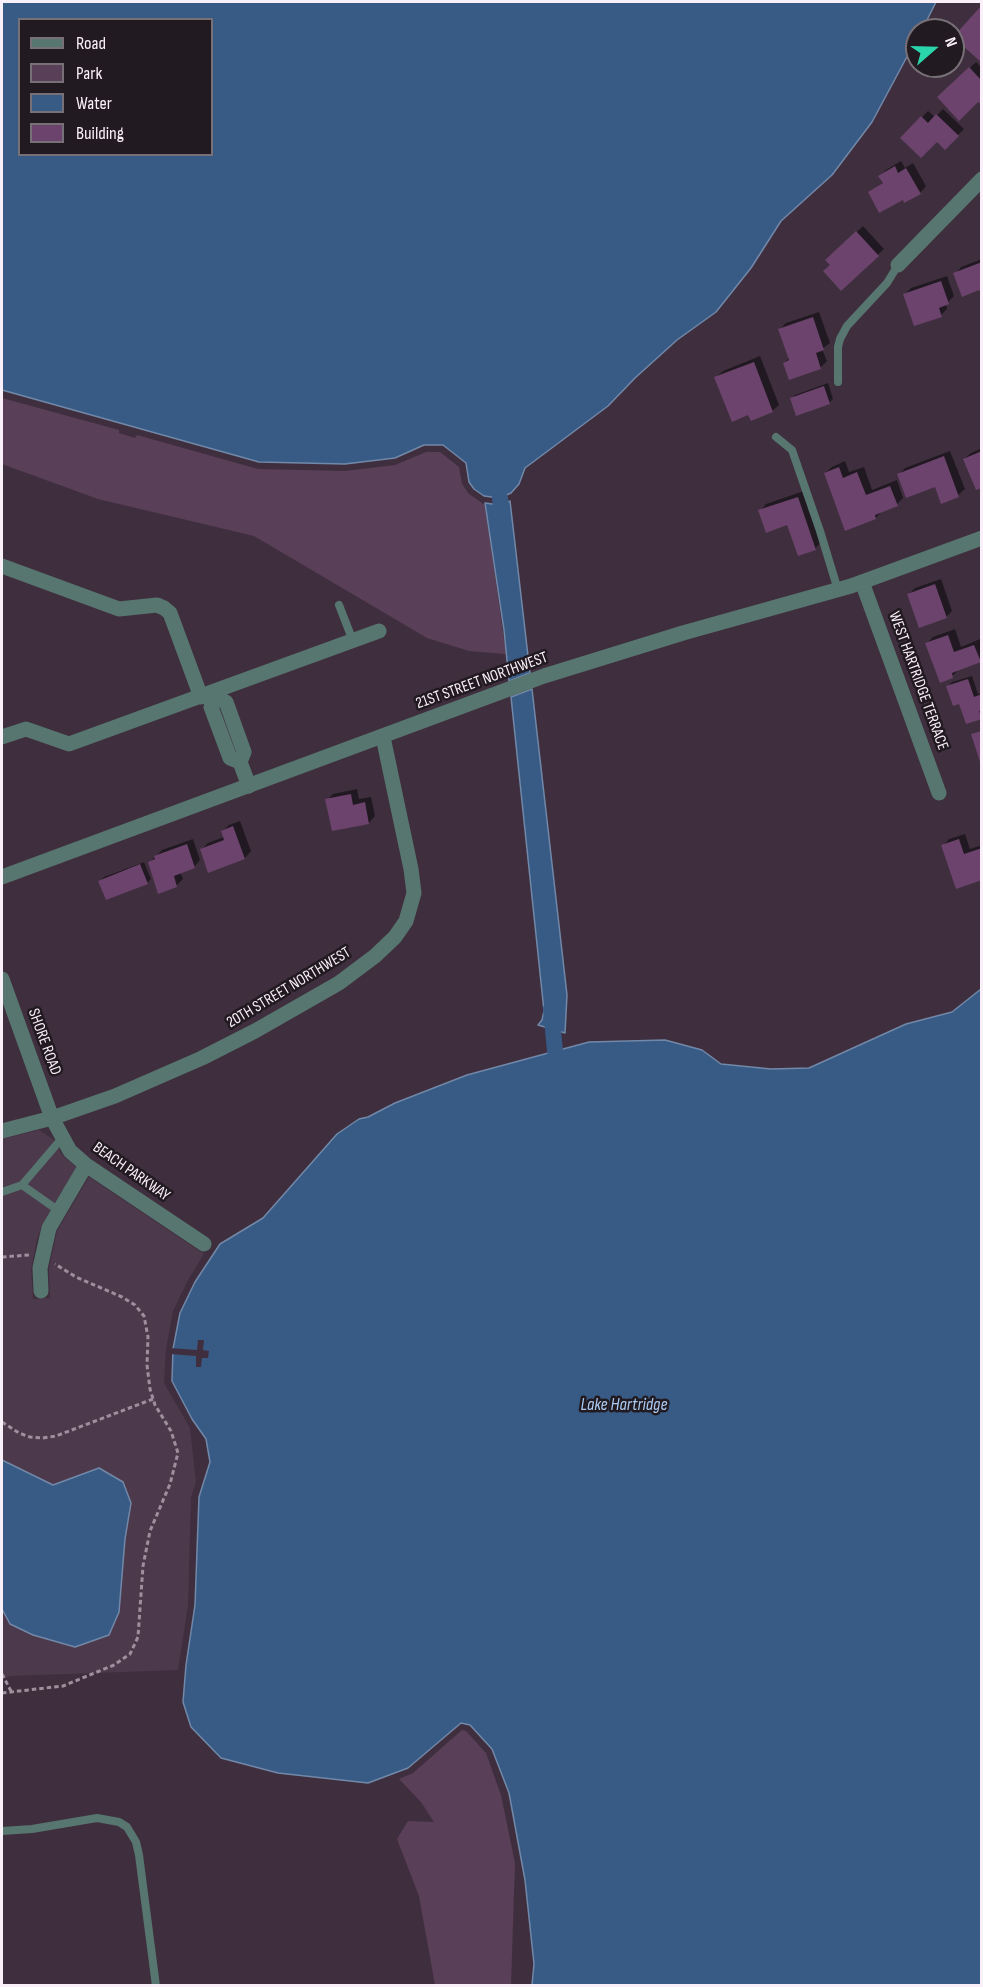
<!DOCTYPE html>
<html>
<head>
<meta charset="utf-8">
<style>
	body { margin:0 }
	#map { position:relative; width:983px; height:1987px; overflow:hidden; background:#3f2f3e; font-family:"Sofia Sans Condensed",sans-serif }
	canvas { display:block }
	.frame { position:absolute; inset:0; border:3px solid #faf0f9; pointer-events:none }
	.legend { position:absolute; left:18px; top:18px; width:195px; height:138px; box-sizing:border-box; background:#211a21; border:2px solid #787077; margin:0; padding:8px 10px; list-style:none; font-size:18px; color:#faf0f9 }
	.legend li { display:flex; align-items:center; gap:12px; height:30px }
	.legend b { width:30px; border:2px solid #787077 }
	.north { position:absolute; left:905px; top:18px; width:60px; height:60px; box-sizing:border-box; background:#211a21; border:2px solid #787077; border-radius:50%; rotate:70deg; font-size:16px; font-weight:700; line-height:24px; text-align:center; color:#faf0f9 }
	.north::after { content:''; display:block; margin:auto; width:21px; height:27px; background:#2bd5ac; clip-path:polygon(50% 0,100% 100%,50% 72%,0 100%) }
</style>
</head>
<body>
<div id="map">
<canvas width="983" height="1987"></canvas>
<div class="frame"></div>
<ul class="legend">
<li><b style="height:8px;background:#577670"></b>Road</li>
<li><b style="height:16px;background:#593f57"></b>Park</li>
<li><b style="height:16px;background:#385b86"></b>Water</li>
<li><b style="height:16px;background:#6b436c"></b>Building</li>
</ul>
<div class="north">N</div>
</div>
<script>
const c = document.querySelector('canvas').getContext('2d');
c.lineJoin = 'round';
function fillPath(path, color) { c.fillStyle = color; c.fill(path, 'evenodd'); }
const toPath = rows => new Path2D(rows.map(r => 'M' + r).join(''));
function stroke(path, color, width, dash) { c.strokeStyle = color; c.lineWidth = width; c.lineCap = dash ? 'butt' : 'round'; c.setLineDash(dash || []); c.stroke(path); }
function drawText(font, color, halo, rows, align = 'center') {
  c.font = font + ' "Sofia Sans Condensed",sans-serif'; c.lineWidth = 5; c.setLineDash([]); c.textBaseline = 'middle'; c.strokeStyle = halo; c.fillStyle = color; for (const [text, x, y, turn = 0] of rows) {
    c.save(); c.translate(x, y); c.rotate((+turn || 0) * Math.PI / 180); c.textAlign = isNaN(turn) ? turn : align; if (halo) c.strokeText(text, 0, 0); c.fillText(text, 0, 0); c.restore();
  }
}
fillPath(toPath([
	[39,1130,54,1140,62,1155,76,1167,42,1225,37,1239,31,1269,33,1299,50,1298,49,1268,57,1231,89,1177,204,1254,188,1280,173,1311,166,1349,164,1383,190,1428,196,1482,191,1497,188,1605,178,1670,10,1676,2,1679,2,1609,10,1624,33,1635,75,1647,125,1539,131,1503,99,1468,53,1485,2,1460,2,1139]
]), '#4d394c');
fillPath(toPath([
	[2,398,119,430,119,433,135,438,137,435,258,469,345,471,395,465,426,452,440,452,459,467,462,484,469,494,485,505,506,654,469,651,427,638,254,536,98,499,2,464],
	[462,1730,466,1731,486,1753,501,1795,515,1863,511,1985,435,1985,419,1896,397,1839,408,1821,434,1822,421,1802,399,1779,413,1773]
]), '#593f57');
const water = toPath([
	[2,2,936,2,922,30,917,30,917,38,872,122,832,175,781,221,751,268,716,312,677,340,635,378,608,406,525,468,519,484,511,493,500,498,484,496,474,489,469,482,466,463,443,445,424,445,395,458,345,464,259,462,2,390,2,2],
	[20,20,212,20,212,154,20,154,20,20],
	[510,501,530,673,509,681,504,630,485,503,500,505,510,501],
	[532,689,567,995,565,1033,538,1025,542,1020,544,1011,511,697,532,689],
	[981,989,981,1985,532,1985,534,1964,525,1880,509,1793,492,1749,470,1725,461,1723,408,1768,368,1783,278,1773,221,1758,191,1727,183,1702,186,1665,195,1605,199,1497,210,1462,206,1439,192,1419,172,1381,173,1349,180,1313,195,1282,220,1244,263,1218,337,1134,359,1119,368,1117,395,1103,467,1075,589,1042,665,1040,702,1050,721,1064,771,1069,809,1068,906,1024,952,1012,981,989],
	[2,1460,53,1485,99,1468,123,1482,131,1503,125,1539,119,1612,109,1635,75,1647,33,1635,10,1624,2,1609,2,1460]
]);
fillPath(water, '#385b86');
stroke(water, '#7288a8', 1.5);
fillPath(toPath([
	[198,1340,204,1340,203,1350,209,1351,208,1358,202,1358,201,1367,196,1367,196,1356,170,1354,170,1348,197,1350]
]), '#3f2f3e');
fillPath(toPath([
	[976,62,982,68,982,103,979,100,939,97],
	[943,109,964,129,945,148,937,140,902,138,928,111,935,117],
	[901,161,905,168,913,163,926,186,920,193,905,201,903,198,869,193,884,182,880,176,886,170],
	[863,226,884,249,841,289,832,264,827,260],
	[982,259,982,291,980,288,955,274,961,267],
	[947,276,954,296,946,304,947,309,941,315,905,294,911,288],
	[819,312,830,343,822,349,827,361,820,368,784,363,790,357,780,329,786,323],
	[760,356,779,405,772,411,716,377,723,371],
	[828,383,833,399,829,403,791,399,795,395],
	[982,448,982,487,964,459,971,453],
	[950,451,965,489,958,495,936,485,899,475,905,468],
	[845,461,849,472,864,467,872,490,897,480,903,498,897,504,882,511,876,518,825,473,832,467],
	[804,491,821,542,815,549,788,524,760,511,766,504],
	[941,579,952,611,946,617,909,594,915,588],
	[955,629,961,647,980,639,982,660,959,670,952,676,927,643,933,637],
	[972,676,978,694,982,693,982,717,967,722,960,702,948,686,952,682],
	[357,789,359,799,371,797,375,816,369,823,327,800,333,794],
	[240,821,251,851,245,858,209,871,201,850,208,843,224,837,222,832,229,825],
	[965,834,970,849,982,845,982,878,943,846,949,839],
	[193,839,200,860,194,867,180,872,183,879,177,885,159,892,150,862,162,850],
	[144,862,151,879,147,883,100,881,104,877]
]), '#0007');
stroke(toPath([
	[500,498,503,527],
	[551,1009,555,1051]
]), '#385b86', 16);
fillPath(toPath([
	[982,5,982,63,953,37],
	[969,67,982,81,982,105,978,102,959,121,937,97],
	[936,114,959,136,945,150,937,142,921,158,900,138,921,116,928,123],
	[895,166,898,173,906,168,921,194,904,203,903,200,879,213,868,192,883,183,878,176],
	[856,231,879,256,841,291,823,271,830,265,825,260],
	[982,262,982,295,979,290,962,297,953,273],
	[941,281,949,304,939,308,942,317,914,326,903,294],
	[813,317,824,350,816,353,821,369,789,380,783,363,789,360,778,329],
	[754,362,773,412,751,421,748,415,732,422,714,377],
	[824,386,830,404,796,416,790,398],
	[982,451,982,488,976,490,963,459],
	[944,456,959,497,941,504,935,487,906,498,897,474],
	[839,467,843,478,857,472,866,495,890,486,898,506,875,515,876,519,845,531,824,473],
	[798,497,816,550,798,556,787,525,766,533,758,510],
	[935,584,947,618,919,628,907,594],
	[948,635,954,652,974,645,981,662,952,673,953,678,940,683,925,643],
	[968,679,974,697,982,694,982,711,979,711,982,719,966,724,959,704,953,706,946,686],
	[982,731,982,765,981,765,971,734],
	[351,794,353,805,365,802,369,824,332,831,325,799],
	[233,826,245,859,208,873,200,849,224,840,221,831],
	[959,839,964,854,982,848,982,880,956,889,941,845],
	[187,844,195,868,174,876,177,887,158,894,148,862,155,859,154,856],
	[140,864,148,884,106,900,98,881]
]), '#6b436c');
stroke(toPath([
	[2,1257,29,1255],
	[2,1422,19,1433,30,1437,43,1438,56,1436,153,1399],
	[2,1674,11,1691],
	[2,1693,63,1686,114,1665,130,1654,138,1637,143,1566,150,1531,170,1484,178,1453,171,1431,155,1405,150,1389,147,1365,148,1337,144,1316,135,1305,122,1297,76,1277,55,1264]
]), '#9d909c', 3, [4.5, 3]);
stroke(toPath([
	[838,382,838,347,840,339,847,326,887,283,898,265],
	[776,437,792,450,820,531,838,590],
	[339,605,353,641],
	[22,1185,59,1211],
	[2,1192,22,1185,63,1137],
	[2,1831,32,1829,97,1818,119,1822,127,1827,136,1842,139,1855,156,1986]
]), '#577670', 8);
stroke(toPath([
	[898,265,982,179],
	[2,566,119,609,157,605,164,608,170,613,201,697],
	[862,582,939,793],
	[215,692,217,698,226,702,244,752,240,762],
	[217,698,211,707,230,758,240,762,249,786],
	[2,737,26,729,69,744,379,631],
	[2,979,52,1118,70,1151,86,1165,204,1244],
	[2,1131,52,1118,115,1096,202,1058,255,1031,339,983,375,956,395,937,406,921,414,893,411,869,383,737],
	[41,1291,40,1268,49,1228,86,1165]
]), '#577670', 15);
stroke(toPath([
	[2,877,544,676,683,633,851,586,982,538]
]), '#577670', 15);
drawText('16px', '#faf0f9', '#211a21', [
	["21ST STREET NORTHWEST",482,681,-20],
	["WEST HARTRIDGE TERRACE",918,681,70],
	["20TH STREET NORTHWEST",289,988,-31],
	["SHORE ROAD",44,1042,70],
	["BEACH PARKWAY",131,1172,35]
]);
drawText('italic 18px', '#abcbf3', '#211a21', [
	["Lake Hartridge",624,1405]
]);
</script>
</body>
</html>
